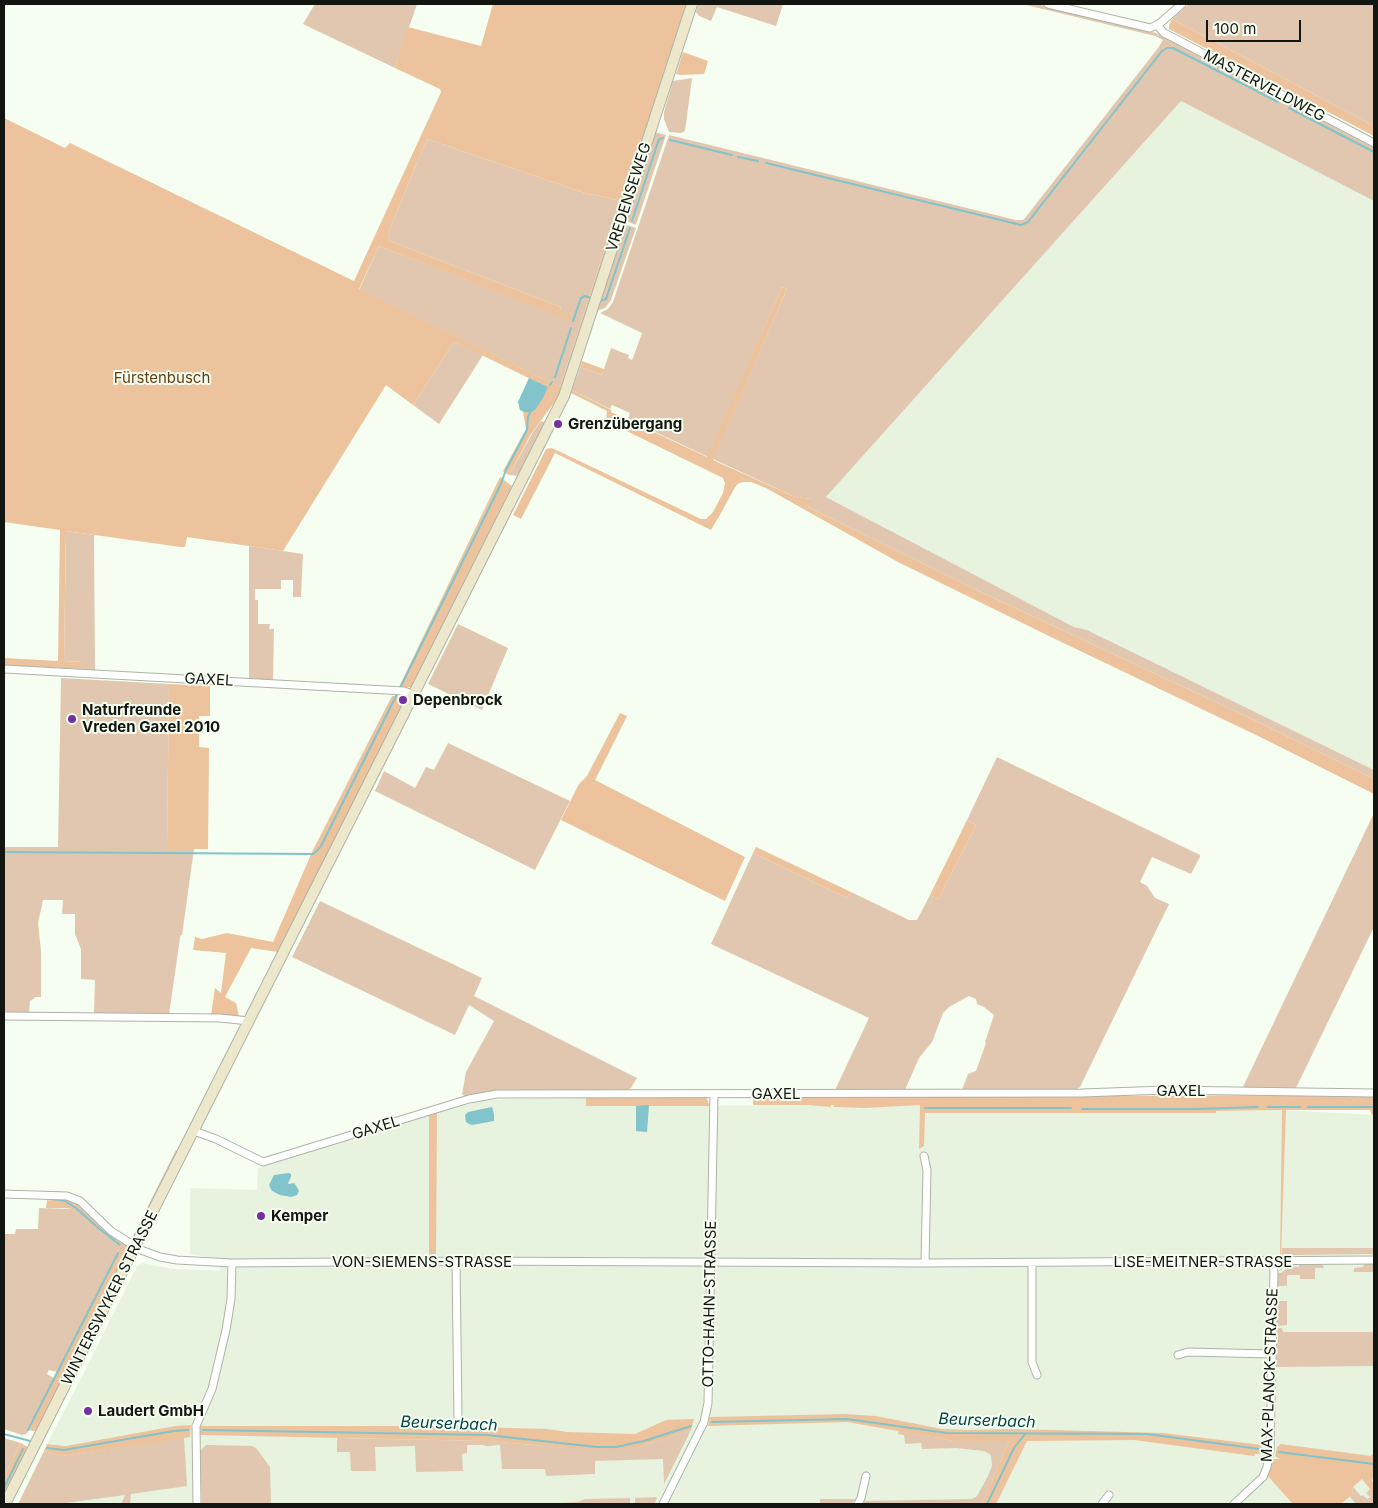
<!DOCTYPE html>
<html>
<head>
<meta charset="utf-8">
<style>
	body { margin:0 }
	#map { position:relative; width:1378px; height:1508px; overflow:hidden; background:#f5fef0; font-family:Inter,sans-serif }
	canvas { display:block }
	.frame { position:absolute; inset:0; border:5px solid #121510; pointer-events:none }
	.scale { position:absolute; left:1206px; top:20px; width:95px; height:22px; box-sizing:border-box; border:2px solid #121510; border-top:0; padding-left:6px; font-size:15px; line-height:18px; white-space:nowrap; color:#121510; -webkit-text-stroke:4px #f5fef0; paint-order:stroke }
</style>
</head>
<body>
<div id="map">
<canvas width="1378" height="1508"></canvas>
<div class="frame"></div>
<div class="scale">100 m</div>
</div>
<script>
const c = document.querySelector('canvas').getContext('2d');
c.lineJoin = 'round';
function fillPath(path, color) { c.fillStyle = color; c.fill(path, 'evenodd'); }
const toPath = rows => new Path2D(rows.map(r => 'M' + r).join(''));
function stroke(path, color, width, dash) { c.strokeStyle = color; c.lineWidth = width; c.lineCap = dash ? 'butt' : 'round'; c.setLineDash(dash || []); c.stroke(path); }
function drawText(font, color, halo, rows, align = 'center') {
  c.font = font + ' Inter,sans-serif'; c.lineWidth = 4; c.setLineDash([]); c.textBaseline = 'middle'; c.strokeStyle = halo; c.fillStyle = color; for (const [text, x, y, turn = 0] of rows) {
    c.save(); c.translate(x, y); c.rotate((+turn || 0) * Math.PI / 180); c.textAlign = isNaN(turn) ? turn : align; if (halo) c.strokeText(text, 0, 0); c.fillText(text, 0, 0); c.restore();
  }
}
fillPath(toPath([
	[1181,101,1374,201,1374,770,1087,630,1074,627,826,497],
	[586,1098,586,1106,920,1105,920,1113,1216,1113,1216,1111,1283,1110,1374,1115,1374,1504,49,1504,185,1486,184,1437,190,1437,175,1426,66,1446,47,1444,86,1369,137,1266,143,1263,172,1269,220,1271,219,1259,190,1254,190,1188,257,1190,258,1168,429,1115,480,1101,506,1099]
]), '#e7f3df');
fillPath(toPath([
	[315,4,417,4,395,68,303,24],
	[698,4,783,4,776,26,717,7,711,21,699,16,696,12],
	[1022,4,1037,4,1156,33,1374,148,1374,201,1181,101,826,497,1074,627,1087,630,1374,770,1374,779,1254,720,981,592,808,507,812,499,795,497,713,459,787,289,782,287,708,457,628,419,630,413,612,405,610,409,572,390,580,367,602,375,611,348,629,355,628,358,632,360,633,358,642,333,600,313,608,309,613,302,669,135,1016,220,1023,220,1025,218,1158,48,1163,40,1155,36],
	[1189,4,1374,4,1374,126,1172,19],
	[692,78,685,131,681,133,669,132,664,119,664,112,673,81],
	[654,132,666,135,636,225,626,221],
	[427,139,591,195,592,194,625,202,611,243,607,242,560,387,359,290,379,246,569,319,560,310,561,307,390,241,388,238,388,233],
	[624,224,636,228,611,300,605,308,596,311],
	[455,342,483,355,439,424,413,405,453,343],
	[541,421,546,423,519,476,509,475,533,432],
	[66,531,94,535,95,670,81,669,81,662,64,661],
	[249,546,303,554,301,597,293,597,293,580,281,580,281,589,255,589,255,600,258,600,258,624,270,624,269,629,274,629,273,680,249,678],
	[458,624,508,648,482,710,428,684],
	[61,678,169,684,167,849,194,849,182,935,181,935,180,938,169,1015,94,1014,95,980,81,979,81,949,75,934,75,914,62,914,63,900,43,900,38,923,41,951,41,997,36,997,30,1001,29,1013,4,1012,4,847,58,847],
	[448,743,570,801,535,870,375,791,384,771,415,788,426,767,434,770],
	[997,757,1200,855,1200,857,1191,874,1152,857,1140,882,1147,886,1155,898,1169,904,1080,1087,1076,1090,962,1090,968,1074,976,1071,986,1043,985,1042,994,1015,984,1007,977,1004,976,999,969,996,949,1007,943,1013,932,1042,919,1058,905,1090,835,1090,869,1018,711,944,753,853,847,898,851,892,909,920,917,920,930,895,937,899,939,898,976,825,967,820],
	[1374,813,1374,927,1295,1090,1241,1091],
	[320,901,482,978,474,996,637,1078,631,1088,625,1091,489,1091,465,1097,462,1094,466,1072,494,1021,469,1005,455,1035,292,957],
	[176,1150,178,1151,134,1238,132,1238],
	[47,1196,75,1200,128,1246,128,1248,127,1250,121,1245,58,1372,49,1370,47,1374,55,1379,29,1430,26,1434,22,1435,4,1429,4,1234,15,1234,16,1229,38,1229,39,1208,72,1209,65,1201,56,1199,47,1201],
	[1282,1248,1373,1248,1373,1254,1294,1255,1281,1258],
	[1365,1263,1374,1263,1374,1272,1354,1272,1354,1268,1363,1267],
	[1290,1264,1321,1264,1324,1267,1323,1268,1315,1268,1315,1279,1300,1279,1300,1275,1288,1275,1287,1276,1287,1286,1277,1286,1278,1273,1281,1273,1289,1267,1299,1267,1299,1265,1288,1266,1279,1271,1282,1267],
	[1279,1296,1279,1301,1287,1301,1287,1325,1278,1326,1278,1328,1282,1328,1283,1332,1374,1332,1374,1366,1275,1367,1276,1340,1278,1339,1278,1334,1276,1335,1276,1297],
	[691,1430,664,1484,663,1459,595,1461,595,1474,546,1476,545,1469,502,1469,500,1445,487,1446,483,1445,467,1445,467,1453,462,1454,463,1471,416,1472,415,1446,375,1447,376,1471,351,1471,350,1452,337,1452,337,1438,488,1441,567,1448,639,1447],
	[899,1431,954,1441,1009,1441,982,1504,863,1504,865,1501,972,1499,977,1496,988,1476,992,1466,991,1455,984,1451,956,1448,922,1449,921,1443,905,1444,904,1435,898,1434],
	[184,1437,187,1486,131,1494,130,1504,121,1504,125,1495,58,1504,18,1504,44,1451,62,1456],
	[4,1438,21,1443,4,1477],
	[206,1445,252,1446,256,1448,270,1467,271,1504,202,1504,200,1451],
	[1353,1487,1361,1496,1363,1495,1367,1499,1370,1497,1366,1493,1370,1489,1374,1494,1374,1504,1356,1504,1350,1497,1352,1495],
	[655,1497,657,1498,655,1503,635,1503,635,1498],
	[630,1498,630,1503,625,1504,559,1504,559,1503,578,1502,585,1499],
	[820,1499,855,1499,852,1504,847,1504,846,1503,820,1503]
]), '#e1c7af');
fillPath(toPath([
	[493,4,687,4,625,202,592,194,591,195,427,139,388,233,388,238,390,241,561,307,560,310,571,314,569,320,379,246,359,289,560,387,607,242,611,243,564,389,531,434,509,475,503,471,526,429,523,412,532,412,535,410,547,387,455,342,453,343,413,405,386,385,283,551,187,537,185,547,181,547,66,531,64,661,82,662,81,669,4,665,4,658,58,661,60,530,4,522,4,118,65,148,70,143,354,281,441,92,440,89,395,68,408,27,481,46],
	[1172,19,1374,126,1374,136,1169,29,1169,25],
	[683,52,708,61,704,74,680,75,676,74],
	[782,287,787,289,713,460,795,497,813,499,808,507,981,592,1254,720,1374,779,1374,794,1256,735,1053,638,898,562,766,488,751,482,744,482,739,483,735,487,721,513,711,530,555,453,521,519,513,515,546,449,552,448,701,519,706,519,713,512,723,493,725,483,723,478,606,421,607,411,571,393,572,390,611,410,611,412,707,457],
	[582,361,604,369,602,375,580,367],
	[500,477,512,486,411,687,399,687],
	[169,684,210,686,210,716,199,716,199,747,209,748,208,849,167,849],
	[392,696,406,697,278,952,251,948,225,997,236,1003,239,1016,211,1016,215,988,221,993,226,953,193,950,195,937,202,939,227,933,273,942,313,850],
	[620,713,627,716,595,780,745,857,725,901,561,820,579,784,587,776],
	[967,820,976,825,939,898,937,899,930,895],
	[756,847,851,892,847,898,753,853],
	[1374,1095,1374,1115,1372,1115,1370,1110,1286,1110,1281,1258,1280,1256,1282,1110,1216,1111,1216,1113,925,1113,924,1146,919,1149,920,1105,865,1108,834,1107,834,1105,831,1105,831,1107,808,1105,753,1105,753,1097],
	[706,1097,710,1106,586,1106,586,1098],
	[437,1113,436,1258,429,1258,429,1115],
	[56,1199,71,1204,72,1209,66,1208,46,1208,47,1201],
	[121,1245,126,1248,127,1253,38,1430,33,1431,29,1430],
	[845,1414,876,1416,942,1429,968,1430,1014,1429,1163,1433,1262,1445,1261,1454,1255,1454,1254,1456,1134,1440,1027,1441,996,1504,982,1504,1009,1441,954,1441,847,1422,708,1426,710,1417],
	[694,1419,691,1430,639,1447,616,1450,567,1448,488,1441,201,1435,199,1433,200,1427,202,1426,439,1426,547,1429,568,1432,635,1434,666,1420],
	[191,1425,190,1437,62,1456,44,1451,47,1444,66,1446,175,1426],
	[21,1443,29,1448,4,1498,4,1477],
	[1281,1444,1371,1456,1374,1453,1374,1474,1372,1481,1374,1484,1374,1494,1362,1479,1353,1487,1352,1495,1341,1504,1293,1504,1267,1475,1272,1459,1280,1459,1275,1456,1277,1447]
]), '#ecc39d');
fillPath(toPath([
	[529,378,548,387,543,398,535,410,532,412,524,412,520,410,518,402],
	[649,1105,647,1132,636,1131,636,1106],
	[492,1107,494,1114,494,1121,472,1125,469,1124,466,1122,465,1115,468,1112],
	[289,1173,291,1174,291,1177,288,1183,289,1184,294,1183,295,1184,299,1191,297,1195,291,1197,280,1195,272,1191,269,1185,274,1175]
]), '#81c4cb');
stroke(toPath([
	[1289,108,1374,152],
	[670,140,732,155],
	[738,157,758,161],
	[766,163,1021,225,1028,222,1162,51,1167,48,1173,48,1278,102],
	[632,221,658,142,659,139,663,138],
	[600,301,606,299,630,228],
	[573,321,581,298,585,296,591,298],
	[555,377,571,328],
	[550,385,552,382],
	[400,688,500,486,506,470,527,430,528,417,531,410],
	[4,852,313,854,317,851,321,846,398,692],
	[1268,1107,1300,1107],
	[1308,1107,1374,1107],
	[925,1108,1071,1108],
	[1082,1109,1197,1109,1258,1107],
	[53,1199,65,1201,76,1208,96,1226,120,1245],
	[712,1422,847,1419,947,1433,1147,1434,1260,1449],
	[28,1430,118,1253],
	[203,1430,487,1435,597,1447,616,1447,644,1441,691,1426],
	[4,1434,30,1441],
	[47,1448,64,1450,174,1431,188,1430],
	[1279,1452,1374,1464],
	[4,1488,23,1449],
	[987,1504,1014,1448,1025,1434]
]), '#81c4cb', 2);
const street = toPath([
	[1048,4,1150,28,1159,24,1182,4],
	[1157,25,1164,33,1174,38,1374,143],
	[4,669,404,691,413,694],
	[4,1016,220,1018,249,1021],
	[194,1131,216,1139,263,1162,469,1099,497,1094,1082,1093,1165,1090,1374,1093],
	[924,1156,927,1170,925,1263],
	[4,1194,67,1196,80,1201,111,1231,141,1250,160,1257,177,1260,232,1263,456,1261,925,1263,1374,1260],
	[456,1261,458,1419],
	[1032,1263,1032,1362,1037,1375],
	[1178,1355,1188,1352,1272,1354],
	[197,1504,196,1426,212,1389,226,1330,231,1299,232,1263],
	[663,1504,704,1422,708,1403,714,1094],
	[858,1504,861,1498,866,1476],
	[1102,1504,1109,1495],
	[1234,1504,1263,1477,1267,1467,1270,1451,1274,1272,1273,1262]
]);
const secondary = toPath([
	[5,1504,564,396,692,4]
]);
stroke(street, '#acb4a7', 9);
stroke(secondary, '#acb4a7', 12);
stroke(street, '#fff', 7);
stroke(secondary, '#ede8cc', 10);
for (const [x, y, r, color] of [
	[558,424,5,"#742fa3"],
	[403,700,5,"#742fa3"],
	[72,719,5,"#742fa3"],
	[261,1216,5,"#742fa3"],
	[88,1411,5,"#742fa3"]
]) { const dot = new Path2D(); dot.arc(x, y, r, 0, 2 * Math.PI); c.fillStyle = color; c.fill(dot); stroke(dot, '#f5fef0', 2); }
drawText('15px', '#121510', '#f5fef0', [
	["MASTERVELDWEG",1264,86,28],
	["VREDENSEWEG",629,197,-72],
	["GAXEL",209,680,3],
	["GAXEL",1181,1091],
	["GAXEL",776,1094],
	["GAXEL",376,1128,-17],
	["VON-SIEMENS-STRASSE",422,1262],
	["LISE-MEITNER-STRASSE",1203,1262],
	["WINTERSWYKER STRASSE",110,1298,-63],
	["OTTO-HAHN-STRASSE",710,1304,-89],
	["MAX-PLANCK-STRASSE",1270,1375,-88]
]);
drawText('15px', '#643d11', '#f5fef0', [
	["Fürstenbusch",162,378]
]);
drawText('bold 15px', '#121510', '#f5fef0', [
	["Grenzübergang",568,424],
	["Depenbrock",413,700],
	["Naturfreunde",82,710],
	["Vreden Gaxel 2010",82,727],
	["Kemper",271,1216],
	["Laudert GmbH",98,1411]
], 'left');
drawText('italic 16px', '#014348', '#f5fef0', [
	["Beurserbach",987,1421,2],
	["Beurserbach",449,1424,2]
]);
</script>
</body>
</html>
